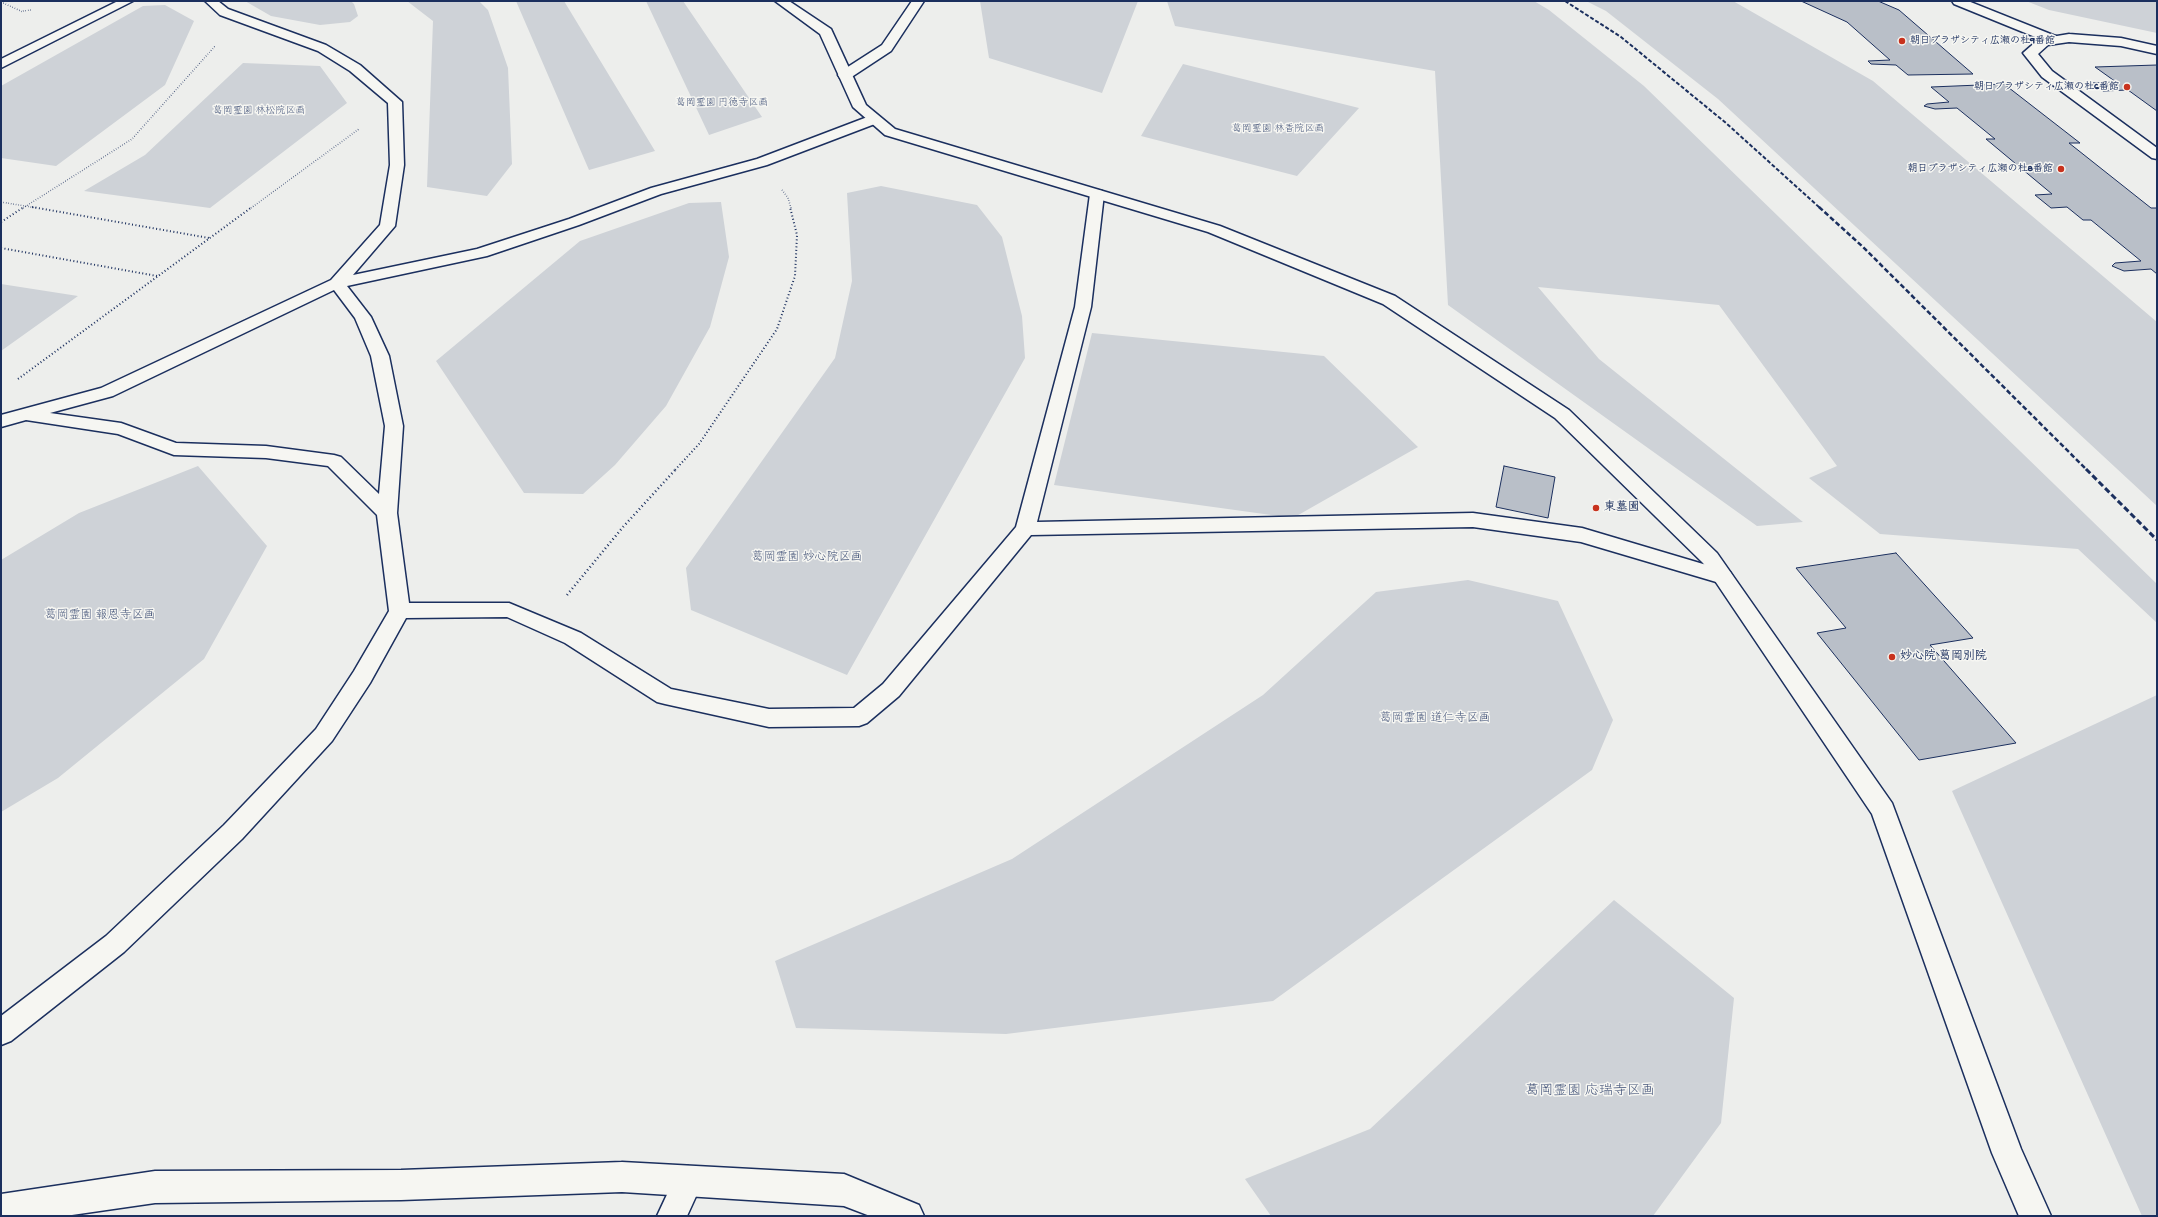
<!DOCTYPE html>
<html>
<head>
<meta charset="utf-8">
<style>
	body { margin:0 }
	#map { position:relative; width:2158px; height:1217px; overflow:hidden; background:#edeeec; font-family:"Gochi Hand",sans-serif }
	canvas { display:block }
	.frame { position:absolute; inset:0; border:2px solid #1b2f5e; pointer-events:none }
</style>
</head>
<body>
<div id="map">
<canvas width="2158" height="1217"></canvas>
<div class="frame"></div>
</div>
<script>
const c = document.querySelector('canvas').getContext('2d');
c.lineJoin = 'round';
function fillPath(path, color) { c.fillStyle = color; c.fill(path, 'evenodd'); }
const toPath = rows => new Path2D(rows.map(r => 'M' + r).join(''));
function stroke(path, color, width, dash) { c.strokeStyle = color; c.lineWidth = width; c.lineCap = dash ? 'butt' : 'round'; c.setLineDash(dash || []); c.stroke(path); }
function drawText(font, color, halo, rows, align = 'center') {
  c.font = font + ' "Gochi Hand","Klee One",sans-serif'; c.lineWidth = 3; c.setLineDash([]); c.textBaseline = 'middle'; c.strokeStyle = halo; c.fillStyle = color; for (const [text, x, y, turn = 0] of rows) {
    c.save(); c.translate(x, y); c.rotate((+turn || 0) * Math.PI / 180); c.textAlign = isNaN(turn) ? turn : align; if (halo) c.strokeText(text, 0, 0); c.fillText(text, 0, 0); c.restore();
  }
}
fillPath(toPath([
	[245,1,351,1,354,4,358,16,350,22,320,25,271,16],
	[407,1,479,1,488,10,508,68,512,164,487,196,427,187,433,21],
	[516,1,564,1,655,151,589,170],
	[646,1,683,1,762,117,709,135],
	[980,1,1138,1,1102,93,989,58],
	[1167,1,1534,1,1549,10,1644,86,2157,584,2157,623,2078,549,1880,534,1809,478,1837,466,1719,305,1538,287,1599,359,1803,522,1757,526,1448,305,1435,71,1175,26],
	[1586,1,1733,1,1873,81,2157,322,2157,506,1718,99,1606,11],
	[2026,1,2157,1,2157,33,2049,10],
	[165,5,194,21,165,85,56,166,1,158,1,86,143,6],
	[243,63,320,66,347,103,210,208,84,191,145,155],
	[1183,64,1359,108,1297,176,1141,136],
	[881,186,977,205,1002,237,1022,316,1025,358,847,675,691,610,686,568,835,358,852,281,847,193],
	[721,202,729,257,710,327,666,406,615,465,583,494,524,493,436,361,580,241,689,203],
	[1,284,78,296,1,351],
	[1092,333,1324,356,1418,447,1293,518,1054,485],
	[198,466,267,546,204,659,58,778,1,812,1,560,79,513],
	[1468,580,1558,601,1613,720,1592,770,1273,1001,1006,1034,796,1028,775,961,1012,859,1263,695,1376,592],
	[2157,695,2157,1216,2142,1216,1952,791],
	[1614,900,1734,998,1721,1123,1653,1216,1271,1216,1245,1179,1370,1129]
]), '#ced2d7');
const building = toPath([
	[1801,1,1878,1,1899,10,1973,74,1908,75,1896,65,1871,64,1868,61,1890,60,1847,22,1801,1],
	[2157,65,2157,111,2128,90,2103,91,2093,83,2116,82,2095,67,2157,65],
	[2004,84,2080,143,2069,143,2151,208,2157,208,2157,274,2151,269,2124,271,2112,266,2115,263,2141,261,2091,220,2083,220,2067,207,2051,208,2035,195,2052,194,1986,139,1995,139,1957,108,1935,109,1924,106,1927,104,1949,102,1931,87,2004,84],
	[1504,466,1555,477,1548,518,1496,507,1504,466],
	[1896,553,1973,638,1930,645,2016,743,1919,760,1817,633,1846,628,1796,568,1896,553]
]);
fillPath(building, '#b9bfc8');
stroke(building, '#1b2f5e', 1);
const lane = toPath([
	[118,1,133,1,1,68,1,59,118,1],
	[205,1,218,1,228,9,326,45,360,65,402,102,404,165,395,226,353,275,477,249,569,219,651,188,757,159,870,116,875,115,882,119,880,122,767,165,661,194,579,225,487,256,347,286,371,317,389,356,403,426,397,513,409,603,509,603,581,633,671,689,769,709,854,708,883,684,1016,527,1075,307,1090,194,1092,191,1097,190,1102,191,1104,194,1091,307,1037,522,1473,513,1582,528,1730,572,1733,577,1730,582,1723,584,1581,542,1473,527,1031,535,899,696,867,723,859,726,769,727,665,704,657,702,565,643,507,617,406,618,370,683,332,741,242,839,124,952,11,1041,1,1045,1,1016,106,936,224,825,316,729,354,671,389,611,377,515,328,466,266,458,174,455,118,434,26,420,1,427,1,415,101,388,331,280,380,225,390,165,388,103,350,71,318,51,220,15,205,1],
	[334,290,355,318,371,356,385,426,379,494,341,457,334,455,266,446,176,443,121,423,50,413,113,396,334,290],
	[912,1,924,1,891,51,850,78,840,78,838,75,840,72,882,45,912,1],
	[1952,1,1968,1,2058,37,2060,40,2058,43,2050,43,1954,4,1952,1],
	[688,1166,698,1171,703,1181,687,1216,657,1216,678,1171,688,1166]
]);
const street = toPath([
	[775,1,789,1,831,29,866,105,895,129,1220,226,1395,296,1569,410,1717,553,1892,803,2021,1149,2051,1216,2019,1216,1992,1153,1872,814,1703,563,1555,418,1383,304,1208,232,885,135,853,107,820,34,775,1],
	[2069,34,2121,38,2157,46,2157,54,2121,46,2069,42,2048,45,2038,54,2052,71,2157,148,2157,159,2152,158,2042,77,2023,53,2039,39,2069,34],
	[622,1162,844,1174,919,1205,924,1216,870,1216,844,1206,622,1192,401,1200,155,1203,65,1216,1,1216,1,1194,155,1171,401,1170,622,1162]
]);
stroke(lane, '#1b2f5e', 3);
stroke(street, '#1b2f5e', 3);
stroke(toPath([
	[1,2,23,12],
	[23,11,31,10],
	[782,190,788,198,791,208],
	[1,202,37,208],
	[23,208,132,139,216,45],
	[251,208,359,129]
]), '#1b2f5e', 1.5, [0.5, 2]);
stroke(toPath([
	[32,207,209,238],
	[1,222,24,207],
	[1,248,157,276],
	[18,379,252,207],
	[675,470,699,444,777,329,795,276,797,235,790,207]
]), '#1b2f5e', 2, [1, 2.5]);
stroke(toPath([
	[567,595,623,527,676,469]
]), '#1b2f5e', 2.5, [1, 3]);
fillPath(lane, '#f6f6f2');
fillPath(street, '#f6f6f2');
stroke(toPath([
	[1565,1,1621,37,1726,123,1820,208]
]), '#1b2f5e', 2, [4, 2]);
stroke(toPath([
	[1819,207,1863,247,2087,470]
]), '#1b2f5e', 2.5, [5, 2.5]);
stroke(toPath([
	[2086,469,2157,540]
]), '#1b2f5e', 3, [6, 3]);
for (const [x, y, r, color] of [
	[1902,41,4,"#c8321e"],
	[2127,87,4,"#c8321e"],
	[2061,169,4,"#c8321e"],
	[1596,508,4,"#c8321e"],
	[1892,657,4,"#c8321e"]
]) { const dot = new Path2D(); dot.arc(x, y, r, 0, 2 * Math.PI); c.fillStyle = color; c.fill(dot); stroke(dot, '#f6f6f2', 1.5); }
drawText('bold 10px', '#1b2f5e', '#f6f6f2', [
	["朝日プラザシティ広瀬の杜9番館",1910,41,"left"],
	["朝日プラザシティ広瀬の杜6番館",2119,87],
	["朝日プラザシティ広瀬の杜8番館",2053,169]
], 'right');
drawText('10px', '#48587c', '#f6f6f2', [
	["葛岡霊園 円徳寺区画",722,103],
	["葛岡霊園 林松院区画",259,111],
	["葛岡霊園 林香院区画",1278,129]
]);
drawText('bold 12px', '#1b2f5e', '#f6f6f2', [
	["東墓園",1604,508],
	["妙心院 葛岡別院",1900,657]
], 'left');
drawText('12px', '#48587c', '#f6f6f2', [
	["葛岡霊園 妙心院区画",807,558],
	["葛岡霊園 報恩寺区画",100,616],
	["葛岡霊園 道仁寺区画",1435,719]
]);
drawText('14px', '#48587c', '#f6f6f2', [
	["葛岡霊園 応瑞寺区画",1590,1092]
]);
</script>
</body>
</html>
